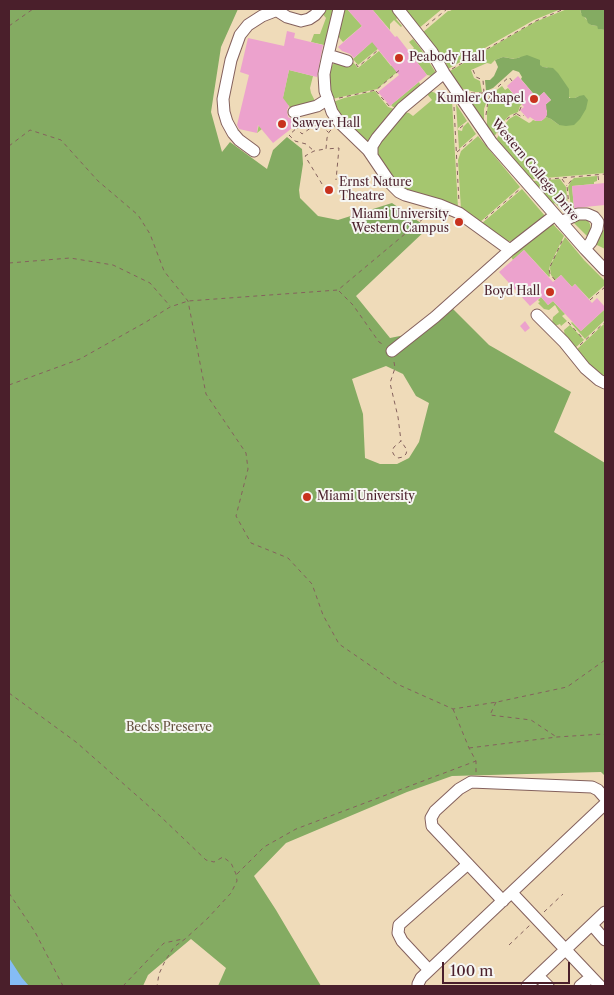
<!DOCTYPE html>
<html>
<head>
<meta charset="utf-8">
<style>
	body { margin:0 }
	#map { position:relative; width:614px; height:995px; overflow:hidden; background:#efdbb9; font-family:"Libre Caslon Text",serif }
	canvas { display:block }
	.frame { position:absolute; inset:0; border:10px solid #4a1f2b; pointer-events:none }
	.scale { position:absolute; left:442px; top:962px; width:128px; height:22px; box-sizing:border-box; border:2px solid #4a1f2b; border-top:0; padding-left:6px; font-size:15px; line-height:18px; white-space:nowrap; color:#4a1f2b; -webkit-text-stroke:4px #f6f6f2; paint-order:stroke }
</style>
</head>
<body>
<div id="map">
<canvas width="614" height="995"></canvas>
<div class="frame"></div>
<div class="scale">100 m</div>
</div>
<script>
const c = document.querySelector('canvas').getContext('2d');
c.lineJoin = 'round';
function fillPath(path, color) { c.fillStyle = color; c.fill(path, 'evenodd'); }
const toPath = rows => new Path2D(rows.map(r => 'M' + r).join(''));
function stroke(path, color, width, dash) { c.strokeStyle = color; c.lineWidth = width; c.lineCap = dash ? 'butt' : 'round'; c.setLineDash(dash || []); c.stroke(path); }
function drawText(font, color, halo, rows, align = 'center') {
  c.font = font + ' "Libre Caslon Text",serif'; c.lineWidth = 4; c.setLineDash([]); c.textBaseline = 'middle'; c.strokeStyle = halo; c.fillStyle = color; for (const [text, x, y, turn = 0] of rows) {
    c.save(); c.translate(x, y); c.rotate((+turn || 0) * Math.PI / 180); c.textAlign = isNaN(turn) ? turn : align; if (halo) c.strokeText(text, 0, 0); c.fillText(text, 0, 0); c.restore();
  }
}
fillPath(toPath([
	[324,9,336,9,320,73,318,74,324,45,311,42,314,34,320,34,326,18,321,12],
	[343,9,347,9,362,26,343,42,338,36],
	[372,9,392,9,399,17,396,19,402,26,401,27,394,20,390,24,390,30],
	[403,9,442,9,418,29],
	[453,9,561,9,534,20,448,69,447,69,447,65,435,49,422,33,448,11,450,11],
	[567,9,580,9,581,13,591,25,597,26,599,29,605,30,605,173,533,179,531,181,496,140,506,123,509,119,516,115,529,123,531,122,533,120,536,121,541,121,546,117,551,119,559,125,579,96,575,98,572,99,569,97,569,93,547,67,543,67,520,57,515,59,503,57,495,60,491,64,487,63,471,70,474,78,480,81,482,92,475,92,460,88,449,73,450,71,535,22],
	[413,39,421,49,436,73,432,76,427,75,412,56,413,55,410,52,414,48,409,42],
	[373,41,379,48,358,65,353,59],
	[379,51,391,66,397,62,402,68,377,89,332,99,329,78,332,66,334,63,352,61,358,68],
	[289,70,313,76,310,88,311,93,316,103,293,111,288,105,262,129,257,133,262,112,281,106],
	[419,82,421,86,397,107,393,107,391,105],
	[502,86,505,90,508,88,522,104,520,106,518,112,510,115,505,120,494,137,487,128,487,112,488,105,494,92],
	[428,90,452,100,458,208,400,190,378,157,377,145,404,112,409,113,413,116,432,100,427,94],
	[375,91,388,107,394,109,370,146,338,114,333,102,344,98],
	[463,93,478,96,482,95,483,97,487,100,484,109,484,124],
	[456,104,467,121,458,128,458,130,462,131,463,127,468,122,476,134,459,149],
	[478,136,520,187,479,223,461,210,458,160,461,151],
	[597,176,597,181,594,182,594,184,572,186,574,208,571,206,568,187,571,181,574,178],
	[560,179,566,187,569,214,565,214,555,203,552,205,533,183,534,181],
	[522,189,545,216,517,239,510,241,505,241,481,224],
	[582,219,588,221,590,224,591,230,588,237,573,222,578,220],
	[552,223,564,236,550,265,549,271,550,276,549,277,524,250,513,260,510,255],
	[605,228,605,249,595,244,598,236],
	[565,237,584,260,605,281,605,285,589,299,575,284,572,287,561,275,555,280,551,275,550,268,551,264],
	[541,297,548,305,553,301,565,314,562,316,567,321,561,326,560,324,555,326,552,323,553,317,559,312,555,305,549,310,544,309,538,303,540,302,538,300],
	[605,309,605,320,585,339,571,323,572,322,581,331],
	[605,323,605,379,575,351],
	[570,325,584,340,574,349,565,338,564,330]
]), '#a5c66f');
fillPath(toPath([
	[9,9,238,9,221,47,211,112,222,152,230,142,267,169,273,150,287,137,302,149,303,164,299,190,300,198,318,216,338,220,392,203,428,228,356,296,390,338,420,332,450,306,489,345,571,392,554,432,605,463,605,776,601,772,452,776,407,792,286,843,254,876,276,910,321,986,218,986,226,968,191,939,148,975,143,986,9,986],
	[386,366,403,374,416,396,429,403,419,442,409,458,397,464,380,464,365,458,363,414,352,379],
	[580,9,605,9,605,30,598,29,597,26,591,25,588,23,586,18,582,16],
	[527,55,540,60,540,65,543,67,553,68,558,73,569,89,569,98,575,98,579,96,584,95,588,100,586,109,580,119,574,125,566,126,559,125,551,119,546,117,547,111,544,106,551,100,544,92,537,98,521,79,522,77,519,72,513,70,493,88,486,91,485,80,490,80,494,76,498,67,495,60,503,57,514,59]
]), '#84ab62');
fillPath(toPath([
	[9,958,22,978,29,986,9,986]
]), '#85bcf5');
fillPath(toPath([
	[347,9,372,9,395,37,397,36,427,75,390,106,378,92,399,75,372,42,354,58,350,54,342,51,338,47,362,26],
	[287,31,295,33,294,38,323,45,317,77,289,70,283,98,289,106,287,110,288,117,292,119,299,118,301,121,273,143,258,125,257,133,239,129,237,125,249,75,240,72,248,38,284,46],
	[518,76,537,98,544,92,551,100,546,104,547,115,544,119,541,121,536,121,530,117,528,119,520,110,524,107,507,86],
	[605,183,605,205,574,208,572,186],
	[524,250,553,282,561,275,572,287,575,284,592,303,597,298,605,307,605,309,581,331,553,301,548,305,541,297,530,306,499,272],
	[525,321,530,328,525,332,520,326]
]), '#eca2cd');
const minor = toPath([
	[339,9,328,55,324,74,325,91,332,112,339,122,368,150,391,184,399,192,405,195,440,205,459,213,510,250],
	[398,9,432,52,444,73,492,143,585,249,605,270],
	[276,10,287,17,301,21,309,19,315,15,320,9],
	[328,55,347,61],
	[294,112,317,106,328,99],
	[254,151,239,140,233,133,227,122,224,112,223,99,231,60,240,35,248,25,262,16,280,9],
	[372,154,372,146,377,138,402,108,444,73],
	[561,222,578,214,587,214,594,217,598,222,597,229,591,242,585,249],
	[537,315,564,342,585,368,599,380,605,383],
	[392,351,435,317,510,250,555,215],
	[512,893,600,986],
	[503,901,432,826,431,818,435,811,459,789,471,782,592,787,598,790,605,798],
	[592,925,605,940],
	[429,970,402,941,398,933,399,925,468,864],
	[538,976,548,986],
	[418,986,418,984,421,978,605,804],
	[527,986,605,912],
	[580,986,591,977]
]);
stroke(minor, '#84615d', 13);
stroke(toPath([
	[9,26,33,9],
	[426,26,447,9],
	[356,64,358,67,378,50],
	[452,69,536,21,564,9],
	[473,70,476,77,483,80,484,93],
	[376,91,390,107],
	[437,93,448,96],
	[471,93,484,93,492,92],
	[339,98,376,90,402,68],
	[454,107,459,203],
	[517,114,522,117,524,115],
	[486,115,488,101,492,92,509,77,512,81],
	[307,119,289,135,295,141,306,144,314,151],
	[295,126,302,134,315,125,322,126,328,132],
	[460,128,465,124],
	[331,130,329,132,327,138,326,149,339,148,336,180],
	[498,133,505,122,508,118,519,112,521,107,523,105],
	[9,146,30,130,61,140,98,181,138,215,150,234,164,271,188,301,206,394,246,453,248,469,236,516,251,543,288,558,312,584,323,615,339,644,397,684,453,709,497,702,567,687,605,660],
	[457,152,475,137],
	[598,176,599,183],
	[562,179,567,186],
	[539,180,605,174],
	[322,184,305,156,314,151,325,149],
	[569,207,567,186,573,178],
	[485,219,520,189],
	[9,263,70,258,113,265,150,283,170,306],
	[555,280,550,274,549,269,563,239],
	[339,291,353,305,379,342,384,345],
	[590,300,605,287],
	[568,322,584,340],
	[580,345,605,322],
	[394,362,395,368,390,383,398,417,401,441,394,447,392,451,394,455,398,458,403,457,406,454,407,450,401,441],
	[9,385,80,359,146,322,170,307,188,301,338,290,430,213],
	[9,693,76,742,160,816,206,860,214,862,223,857,231,863,236,874,237,881,231,893,207,919,185,939,174,947,165,961,159,974,157,986],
	[496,702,490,715,531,720,555,736],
	[453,709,469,748,476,761,476,773],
	[469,748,557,737,603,734,605,736],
	[237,874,264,847,296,829,476,761],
	[9,893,35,932,63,986],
	[544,912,563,894],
	[509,945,530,925],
	[123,986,164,943,183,939]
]), '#84615d', 1, [4, 4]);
stroke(minor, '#fff', 11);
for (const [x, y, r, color] of [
	[399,58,5,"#c8321e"],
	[534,99,5,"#c8321e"],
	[282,124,5,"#c8321e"],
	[329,190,5,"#c8321e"],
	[459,222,5,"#c8321e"],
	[550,292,5,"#c8321e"],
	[307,497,5,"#c8321e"]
]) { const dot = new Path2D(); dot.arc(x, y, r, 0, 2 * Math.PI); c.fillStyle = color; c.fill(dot); stroke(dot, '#f6f6f2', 2); }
drawText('12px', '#4a1f2b', '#f6f6f2', [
	["Peabody Hall",409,58],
	["Kumler Chapel",524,99,"right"],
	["Sawyer Hall",292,124],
	["Ernst Nature",339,183],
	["Theatre",339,197],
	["Miami University",449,215,"right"],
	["Western Campus",449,229,"right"],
	["Boyd Hall",540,292,"right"],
	["Miami University",317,497]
], 'left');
drawText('12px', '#4a1f2b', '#f6f6f2', [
	["Western College Drive",535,170,50]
]);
drawText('12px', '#65513f', '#f6f6f2', [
	["Becks Preserve",169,728]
]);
</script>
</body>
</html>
